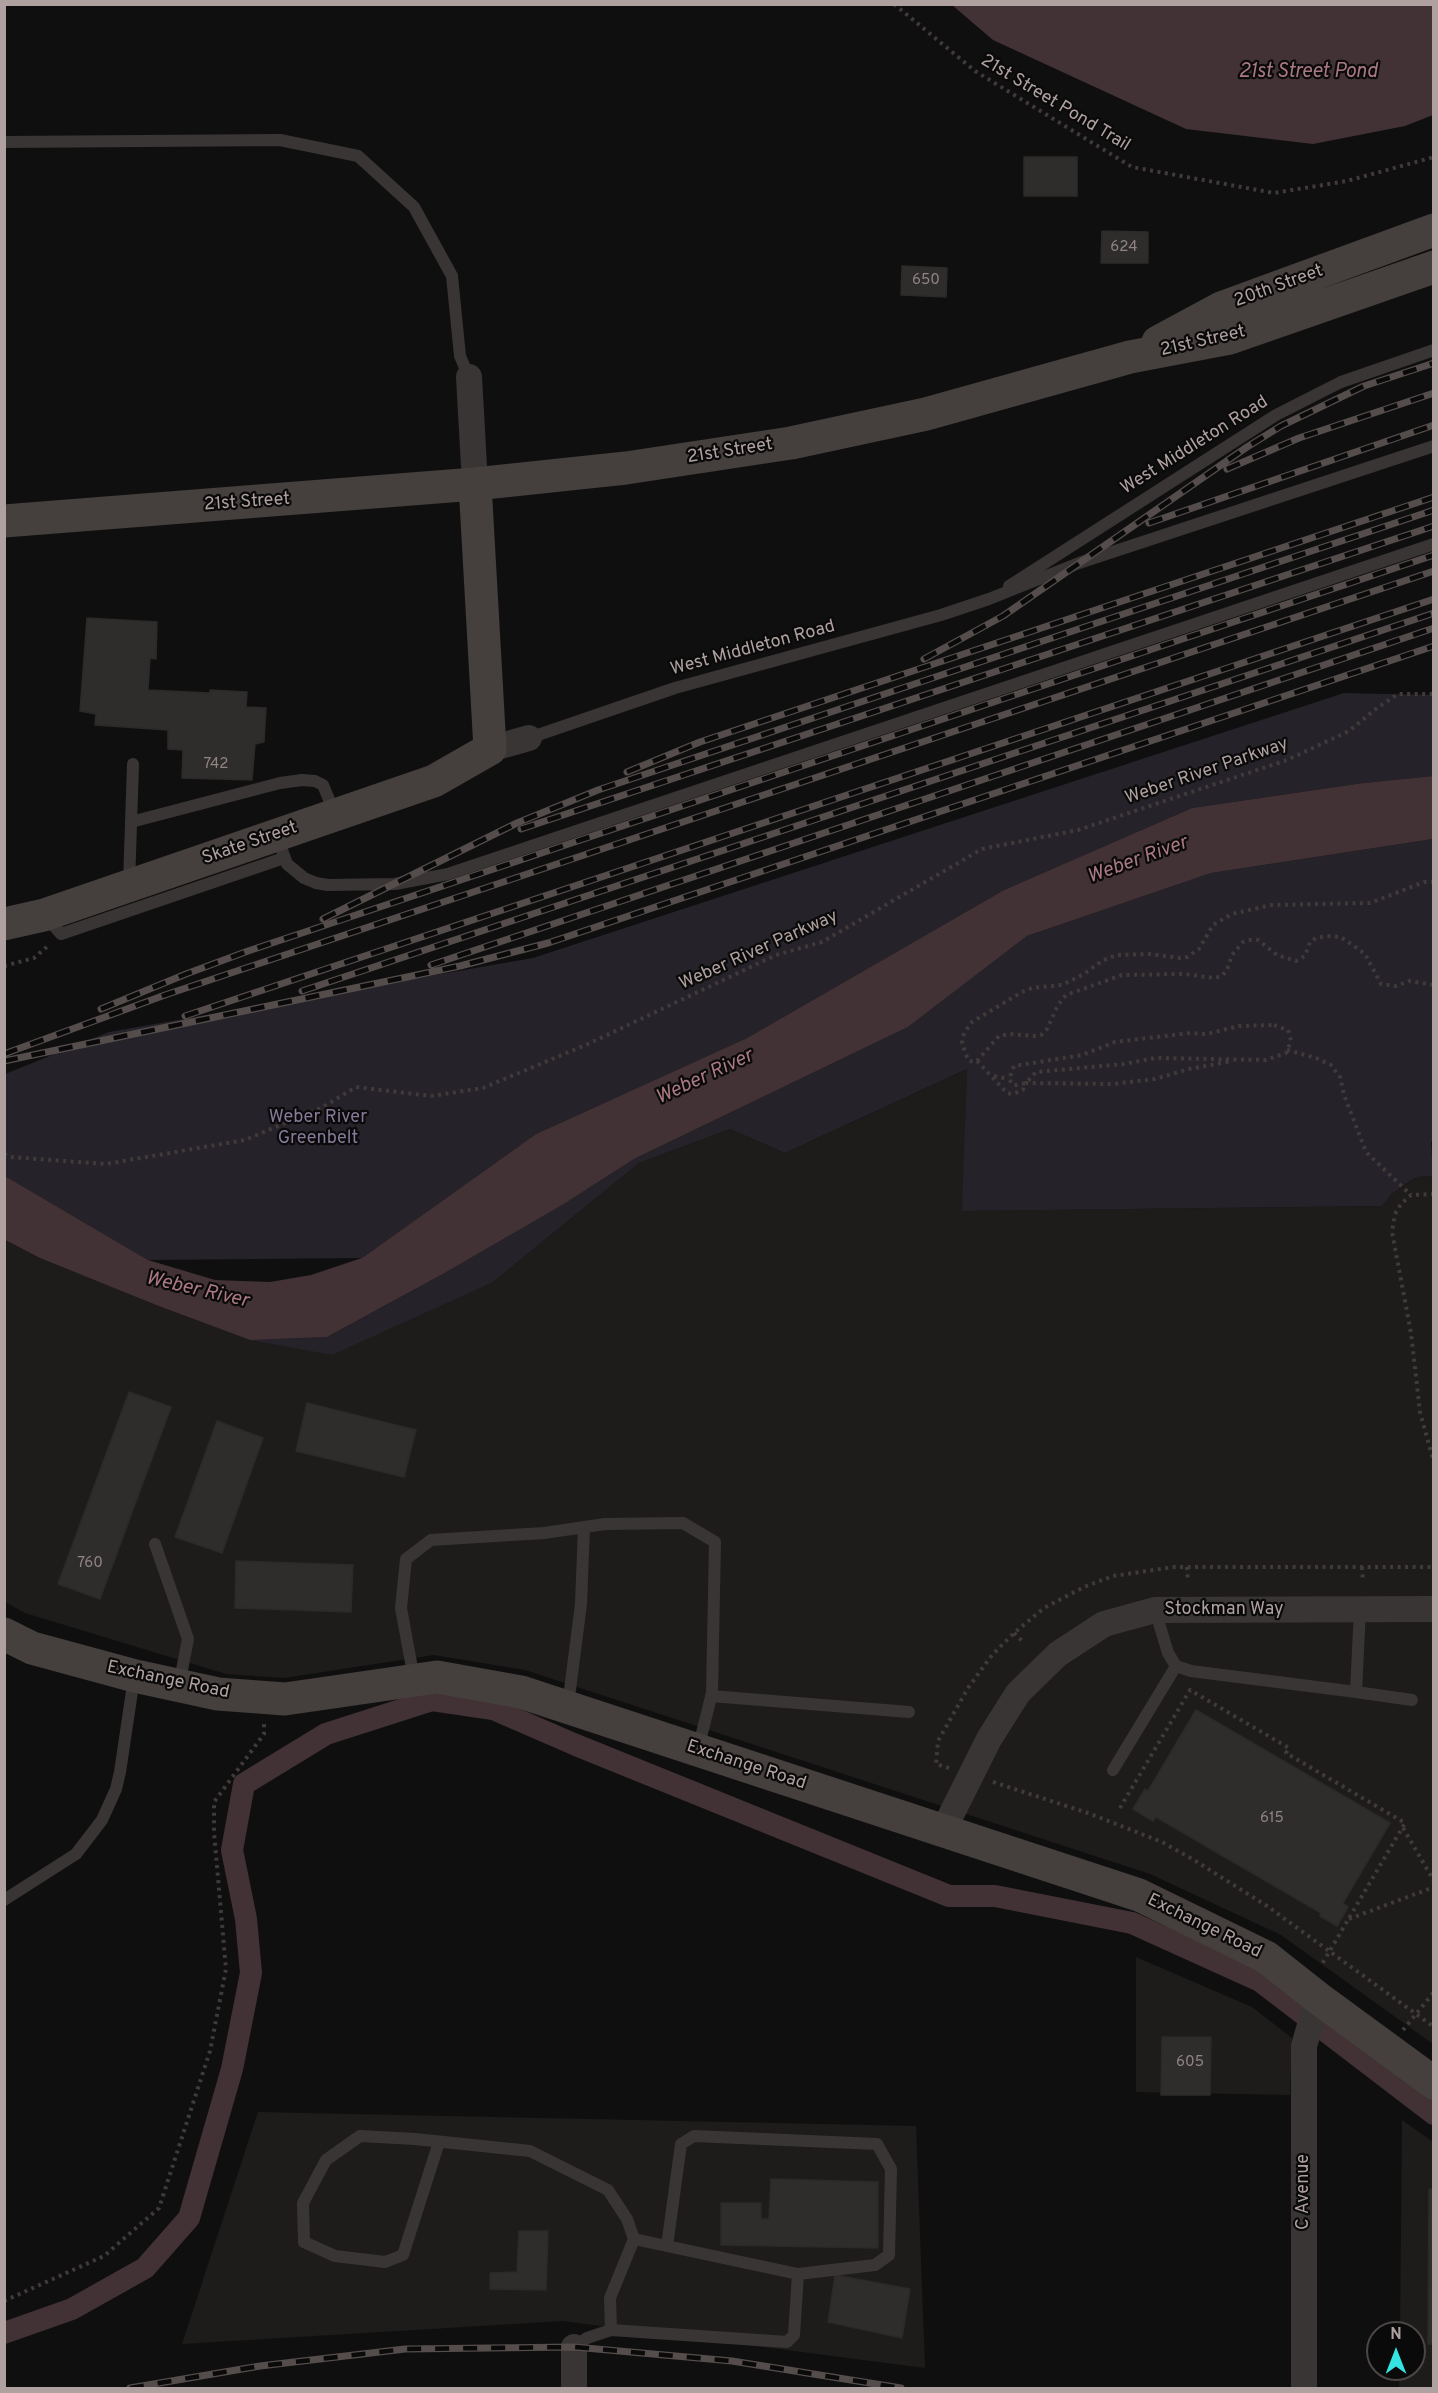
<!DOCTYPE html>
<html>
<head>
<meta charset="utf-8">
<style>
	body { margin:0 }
	#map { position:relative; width:1438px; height:2393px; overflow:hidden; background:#100f0f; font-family:Overpass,sans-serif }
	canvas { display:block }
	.frame { position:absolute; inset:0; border:6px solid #b0a1a1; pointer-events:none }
	.north { position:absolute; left:1366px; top:2321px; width:60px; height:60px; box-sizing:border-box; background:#0b0a0a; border:2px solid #4d4646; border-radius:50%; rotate:0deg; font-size:16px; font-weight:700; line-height:24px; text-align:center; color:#b0a1a1 }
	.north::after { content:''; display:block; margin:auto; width:21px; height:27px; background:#33e4e2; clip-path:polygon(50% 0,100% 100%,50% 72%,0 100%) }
</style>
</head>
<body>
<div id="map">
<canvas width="1438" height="2393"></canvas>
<div class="frame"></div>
<div class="north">N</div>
</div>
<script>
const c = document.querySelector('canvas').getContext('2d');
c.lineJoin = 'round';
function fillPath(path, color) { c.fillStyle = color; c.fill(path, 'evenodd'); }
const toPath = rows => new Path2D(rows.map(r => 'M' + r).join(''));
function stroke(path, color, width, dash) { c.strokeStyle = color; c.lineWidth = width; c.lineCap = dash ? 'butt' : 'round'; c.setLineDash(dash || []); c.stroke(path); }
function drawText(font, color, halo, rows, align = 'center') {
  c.font = font + ' Overpass,sans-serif'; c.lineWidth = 4.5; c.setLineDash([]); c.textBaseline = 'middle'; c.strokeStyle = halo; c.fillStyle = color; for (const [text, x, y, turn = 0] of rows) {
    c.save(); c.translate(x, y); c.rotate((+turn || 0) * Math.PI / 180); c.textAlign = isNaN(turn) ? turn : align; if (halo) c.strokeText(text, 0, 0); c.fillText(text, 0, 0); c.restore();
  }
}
fillPath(toPath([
	[967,1069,963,1211,1382,1206,1392,1194,1405,1184,1417,1177,1433,1176,1433,2044,1281,1935,1150,1874,525,1670,434,1655,284,1678,226,1674,25,1613,5,1602,4,1240,40,1258,156,1305,250,1340,493,1282,639,1163,730,1129,785,1153],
	[1136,1957,1252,2007,1292,2038,1290,2095,1136,2092],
	[258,2112,916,2126,925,2368,563,2321,182,2344],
	[1402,2120,1433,2142,1434,2388,1399,2388,1400,2369,1414,2369,1414,2333,1400,2333]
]), '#1d1c1b');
fillPath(toPath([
	[1344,693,1433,695,1433,776,1363,783,1192,808,1004,890,747,1038,536,1134,362,1258,148,1260,5,1176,5,1074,109,1032,533,958],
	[1433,839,1434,1141,1431,1142,1433,1176,1417,1177,1405,1184,1392,1194,1382,1206,962,1211,967,1069,785,1153,730,1129,639,1163,493,1282,332,1355,250,1340,328,1337,443,1274,564,1204,634,1159,908,1027,1027,936,1211,873]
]), '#252229');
fillPath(toPath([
	[952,5,1433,5,1433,115,1405,126,1313,144,1186,129,993,40],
	[1433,776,1433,839,1211,873,1027,936,908,1027,634,1159,564,1204,443,1274,327,1337,250,1340,156,1305,40,1258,5,1240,5,1176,148,1260,215,1280,270,1282,311,1275,362,1258,536,1134,747,1038,1004,890,1192,808,1363,783]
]), '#423236');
stroke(toPath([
	[4,2333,72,2309,145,2268,189,2218,232,2069,251,1973,246,1919,232,1850,244,1784,326,1734,432,1700,493,1709,576,1745,949,1896,995,1896,1132,1923,1260,1981,1434,2114]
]), '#423236', 22);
const building = toPath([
	[1024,157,1077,157,1077,196,1024,196,1024,157],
	[1102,231,1148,232,1148,263,1101,263,1102,231],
	[902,266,947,268,946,297,901,295,902,266],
	[87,618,157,622,156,659,150,658,148,690,210,693,210,690,247,692,246,707,266,708,264,742,255,744,252,780,182,778,183,750,168,749,168,730,95,725,96,714,80,711,87,618],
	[129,1392,171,1407,100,1599,58,1584,129,1392],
	[307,1403,416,1430,404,1477,296,1451,307,1403],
	[217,1421,263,1438,222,1553,175,1537,217,1421],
	[236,1561,353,1565,351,1612,235,1608,236,1561],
	[1196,1710,1390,1823,1343,1903,1348,1907,1337,1926,1320,1916,1321,1913,1156,1817,1153,1821,1133,1809,1145,1789,1148,1791,1196,1710],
	[1162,2037,1211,2037,1210,2095,1161,2095,1162,2037],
	[771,2179,878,2182,878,2248,721,2245,721,2203,761,2203,761,2219,769,2219,771,2179],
	[1429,2189,1434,2189,1434,2344,1428,2344,1429,2189],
	[519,2231,548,2231,546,2290,490,2289,490,2273,517,2272,519,2231],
	[835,2275,910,2289,902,2338,828,2322,835,2275]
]);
fillPath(building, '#2f2d2c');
stroke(building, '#2c2a29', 1.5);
stroke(toPath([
	[894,4,975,71,1132,167,1274,193,1347,181,1434,157],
	[1434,882,1424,882,1370,903,1271,905,1232,914,1213,925,1199,949,1187,957,1180,958,1150,954,1116,955,1102,961,1084,974,1062,985,1032,988,1022,992,972,1022,964,1033,962,1043,968,1060,973,1062,977,1061,999,1036,1009,1034,1034,1036,1041,1035,1047,1029,1058,1005,1066,995,1122,975,1185,974,1214,978,1222,976,1227,970,1232,955,1243,942,1250,940,1258,940,1277,955,1296,961,1305,956,1310,942,1316,938,1327,936,1341,937,1365,954,1381,984,1396,986,1409,981,1434,985],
	[4,966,34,958,49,945],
	[1274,1025,1288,1030,1291,1041,1286,1053,1266,1060,1155,1058,1124,1064,1036,1072,1026,1083,1017,1085,1013,1085,1009,1079,1014,1066,1082,1055,1115,1042,1190,1033,1207,1034,1239,1026,1274,1025],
	[1287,1050,1316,1058,1331,1065,1340,1077,1344,1095,1366,1152,1411,1195],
	[977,1061,1007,1093,1012,1094,1023,1090,1026,1083,1113,1084,1155,1079,1189,1069,1233,1061],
	[994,1076,1009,1079],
	[4,1154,10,1157,106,1164,245,1140,323,1107,356,1087,431,1096,483,1088,588,1044,776,955,822,942,982,849,1078,830,1287,760,1349,731,1377,708,1398,694,1434,694],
	[1434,1194,1411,1195,1401,1204,1395,1214,1392,1232,1411,1333,1420,1412,1434,1463],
	[1187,1567,1188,1582],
	[1362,1567,1363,1581],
	[1014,1633,1023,1642],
	[949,1768,936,1764,938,1741,968,1688,992,1655,1014,1633,1044,1608,1084,1587,1113,1576,1174,1567,1434,1567],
	[993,1782,1088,1813,1162,1842,1194,1860,1267,1906,1434,2027],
	[1120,1808,1190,1690,1289,1748,1286,1753,1405,1823,1322,1964],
	[1403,1828,1434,1881],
	[1349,1919,1434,1887],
	[1403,2030,1434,1992],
	[4,2301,104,2256,159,2208,210,2051,226,1969,214,1832,214,1802,264,1734,264,1722]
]), '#413a3a', 4, [3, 4.5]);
stroke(toPath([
	[4,142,280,140,358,156,414,207,452,276,460,356,469,377],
	[1009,586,1276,415,1341,382,1434,350],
	[529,738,675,688,941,615,989,599,1079,563,1434,446],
	[131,822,280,783,302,780,315,781,323,785,335,814],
	[277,836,287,864,304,878,316,883,328,885,395,884,448,874,1434,544],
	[129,884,133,764],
	[47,918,61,934,284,858],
	[155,1544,188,1639,179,1685],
	[1155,1610,1168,1653,1176,1666,1191,1671,1356,1692,1360,1609],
	[414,1679,401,1608,406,1559,431,1540,544,1533,605,1524,683,1523,715,1542,712,1693,698,1749],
	[1356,1692,1412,1700],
	[711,1696,909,1712],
	[568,1705,581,1604,584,1527],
	[1113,1770,1176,1666],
	[4,1900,76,1854,102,1820,116,1789,120,1772,134,1678],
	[439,2142,403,2255,385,2262,335,2256,304,2242,303,2203,326,2160,360,2136,415,2139,530,2151,608,2190,627,2219,634,2239],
	[667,2246,681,2144,694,2136,877,2144,891,2169,889,2255,875,2265,798,2274],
	[574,2347,587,2338,611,2330,787,2342,794,2335,798,2274,634,2239,610,2298,611,2330]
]), '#3a3535', 12);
stroke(toPath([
	[469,377,475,484],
	[490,749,529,738],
	[943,1831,989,1739,1018,1693,1058,1654,1104,1624,1155,1610,1434,1609],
	[574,2388,574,2347],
	[1304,2388,1304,2046,1318,1998]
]), '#3a3535', 26);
stroke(toPath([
	[1158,342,1221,308,1434,230],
	[4,521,475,484,626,468,791,443,926,414,1130,357,1230,338,1434,267],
	[4,924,44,915,434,781,490,749,475,484],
	[4,1634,32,1648,135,1676,218,1694,285,1699,437,1677,521,1692,1139,1895,1266,1957,1318,1998,1434,2083]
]), '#453f3e', 33);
const rail = toPath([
	[1227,469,1299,438,1434,393],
	[1149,523,1434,425],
	[924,659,1003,616,1247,447,1281,426,1364,386,1434,363],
	[627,772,700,742,1434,497],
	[521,829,1434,526],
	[323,919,517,823,598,790,1434,510],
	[431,965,1434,628],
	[302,991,1434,613],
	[101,1009,186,974,248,951,1434,555],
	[185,1016,1434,599],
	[4,1054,165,995,1434,571],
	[4,1061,460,966,548,943,1434,646],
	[130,2388,260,2366,405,2349,574,2347,732,2361,901,2388]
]);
stroke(rail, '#544d4c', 7);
stroke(rail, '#0b0a0a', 4.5, [14]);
drawText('15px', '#908484', null, [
	["624",1124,248],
	["650",926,281],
	["742",216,765],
	["760",90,1564],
	["615",1272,1819],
	["605",1190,2063]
]);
drawText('18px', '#b0a1a1', '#0b0a0a', [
	["21st Street Pond Trail",1055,104,31],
	["20th Street",1279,287,-20],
	["21st Street",1203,342,-13],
	["West Middleton Road",1195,446,-32],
	["21st Street",730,452,-9],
	["21st Street",247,503,-4],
	["West Middleton Road",753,649,-15],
	["Weber River Parkway",1207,772,-19],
	["Skate Street",250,844,-19],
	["Weber River Parkway",759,951,-24],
	["Stockman Way",1224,1610],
	["Exchange Road",168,1681,12],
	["Exchange Road",746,1766,18],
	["Exchange Road",1204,1927,26],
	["C Avenue",1304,2192,-90]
]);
drawText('18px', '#86799a', '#0b0a0a', [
	["Weber River",318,1118],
	["Greenbelt",318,1139]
]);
drawText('italic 20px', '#aa7983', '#0b0a0a', [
	["21st Street Pond",1308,73],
	["Weber River",1138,861,-20],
	["Weber River",705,1078,-25],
	["Weber River",197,1291,13]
]);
</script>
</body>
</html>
